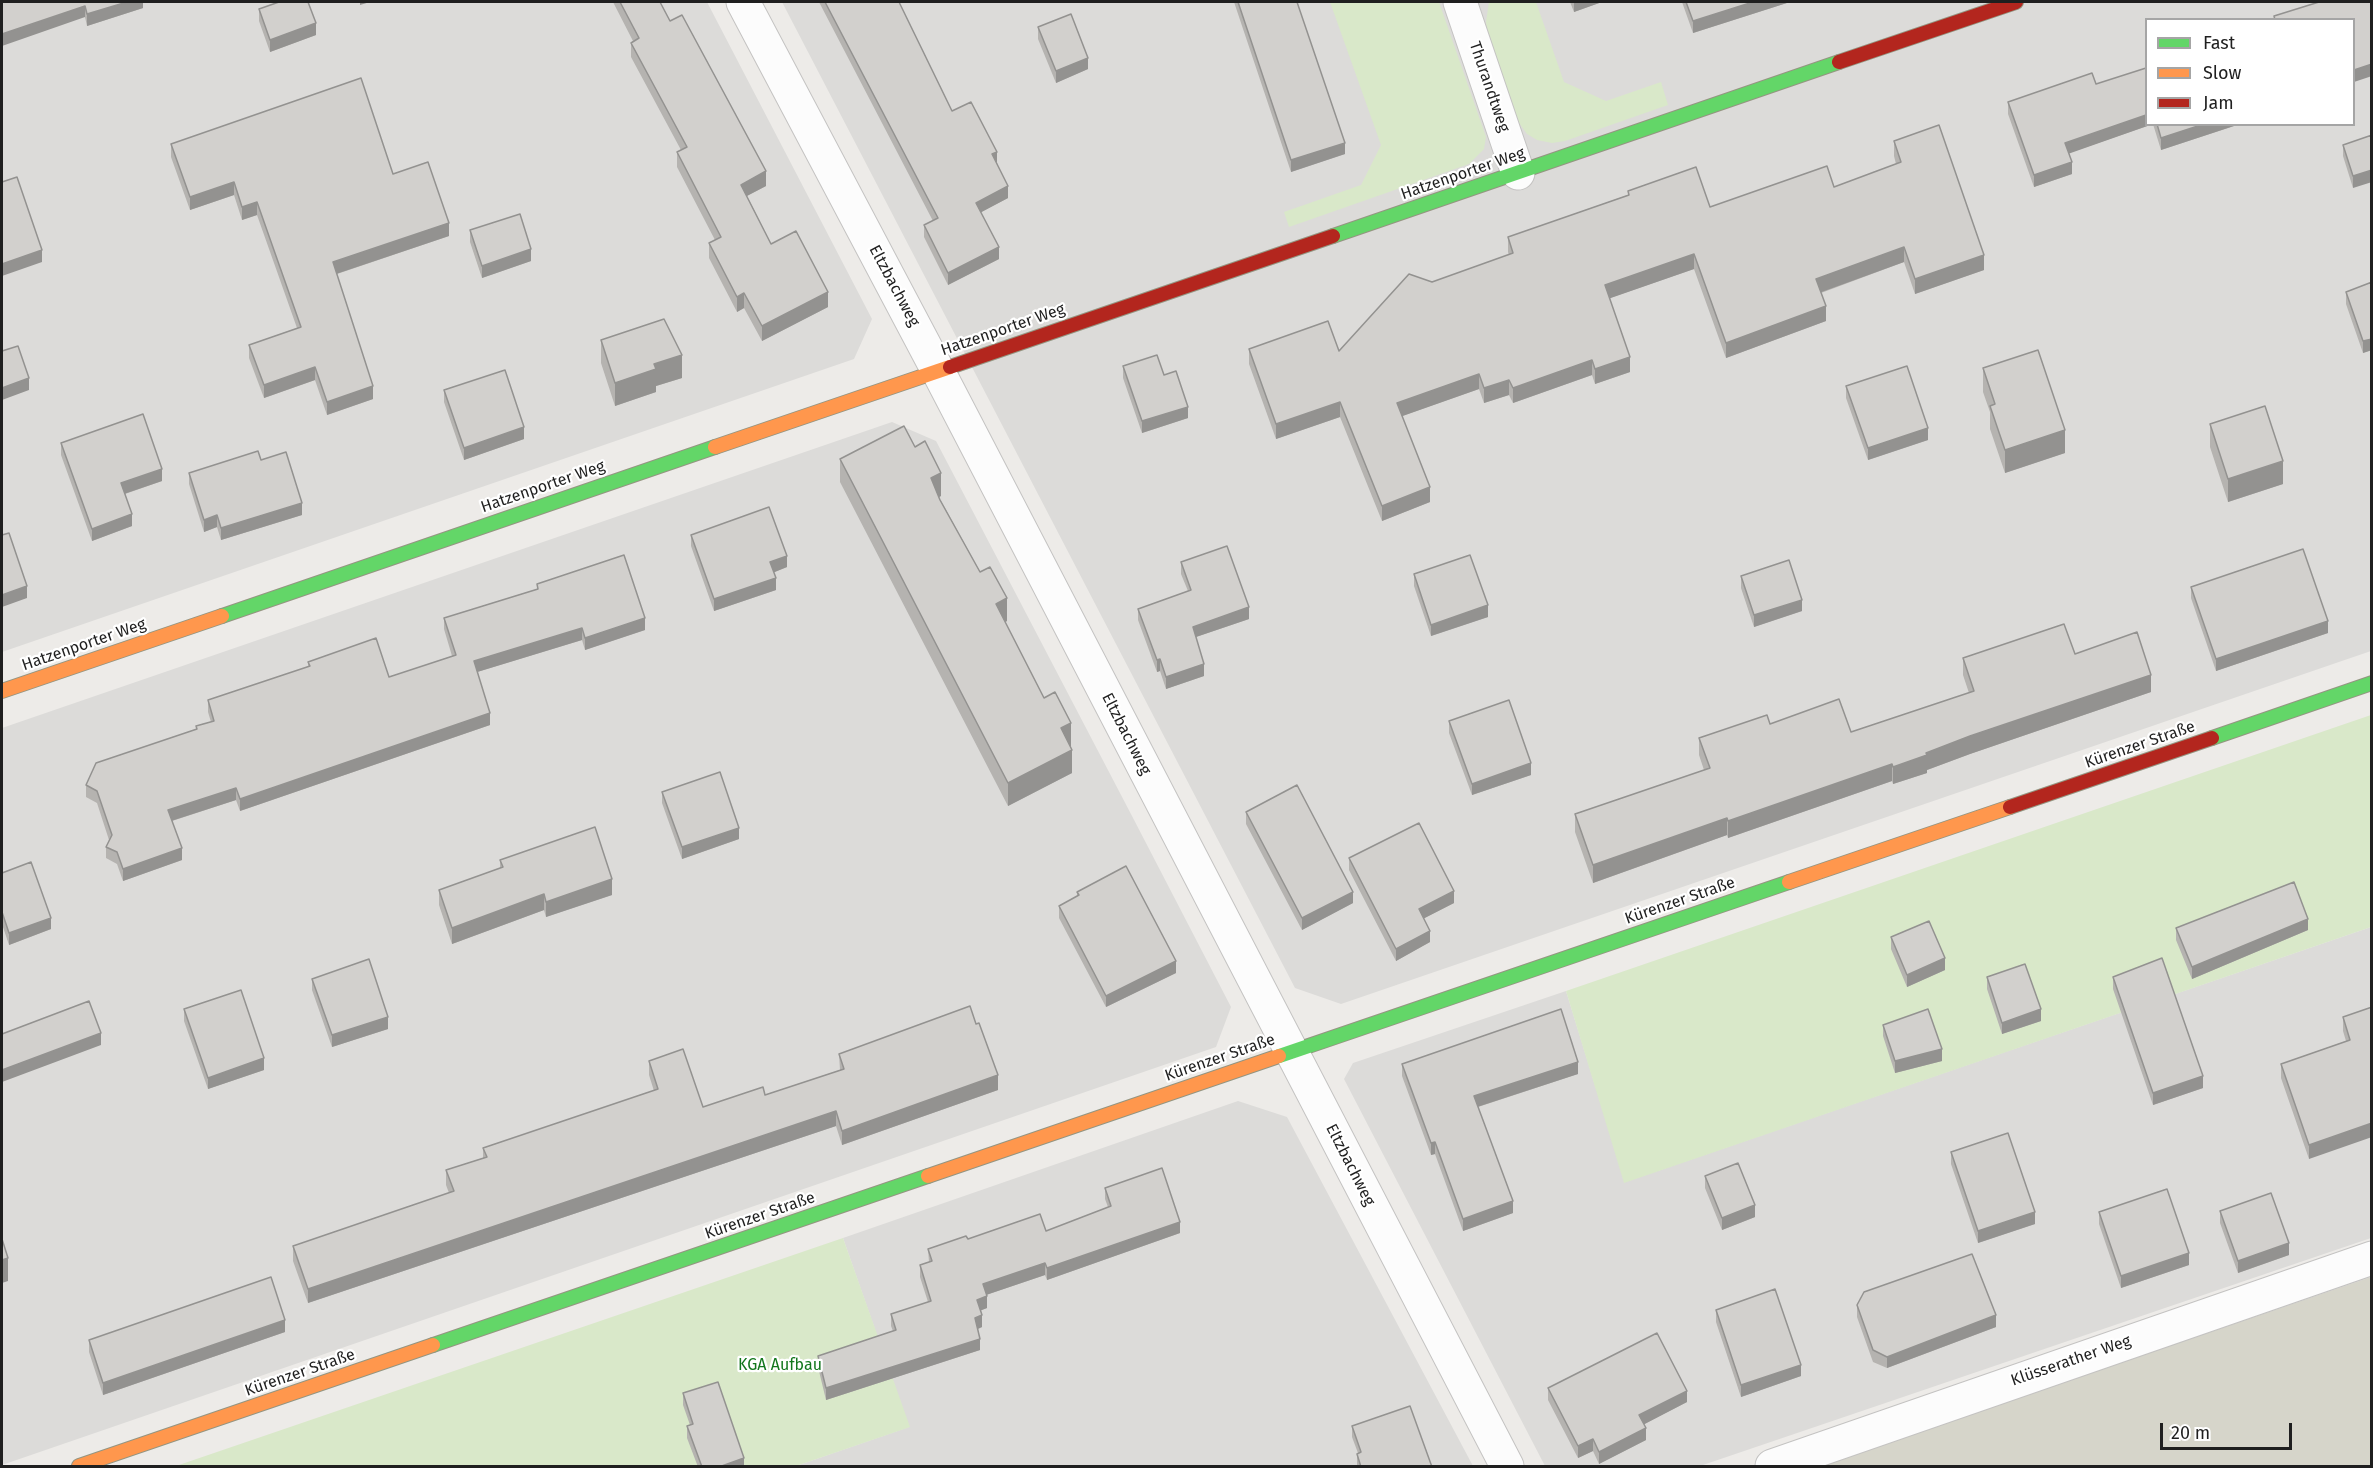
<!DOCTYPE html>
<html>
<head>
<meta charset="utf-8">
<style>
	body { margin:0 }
	#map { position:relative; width:2373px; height:1468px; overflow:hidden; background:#edebe8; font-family:"Fira Sans",sans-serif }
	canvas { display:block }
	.frame { position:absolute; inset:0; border:3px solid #1f1f1f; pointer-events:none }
	.legend { position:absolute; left:2145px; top:18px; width:210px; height:108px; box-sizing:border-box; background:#fff; border:2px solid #a5a5a5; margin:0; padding:8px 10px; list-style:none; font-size:18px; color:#1f1f1f }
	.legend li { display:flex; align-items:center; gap:12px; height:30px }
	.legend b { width:30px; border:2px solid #a5a5a5 }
	.scale { position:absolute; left:2160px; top:1423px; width:132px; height:27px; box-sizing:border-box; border:3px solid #1f1f1f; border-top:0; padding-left:8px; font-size:18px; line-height:21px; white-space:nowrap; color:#1f1f1f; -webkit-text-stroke:4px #fff; paint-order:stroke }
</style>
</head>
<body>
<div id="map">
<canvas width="2373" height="1468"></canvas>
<div class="frame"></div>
<ul class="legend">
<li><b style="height:8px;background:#63d668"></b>Fast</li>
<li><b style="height:8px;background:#ff974d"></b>Slow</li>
<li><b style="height:8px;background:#b3261e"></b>Jam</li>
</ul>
<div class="scale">20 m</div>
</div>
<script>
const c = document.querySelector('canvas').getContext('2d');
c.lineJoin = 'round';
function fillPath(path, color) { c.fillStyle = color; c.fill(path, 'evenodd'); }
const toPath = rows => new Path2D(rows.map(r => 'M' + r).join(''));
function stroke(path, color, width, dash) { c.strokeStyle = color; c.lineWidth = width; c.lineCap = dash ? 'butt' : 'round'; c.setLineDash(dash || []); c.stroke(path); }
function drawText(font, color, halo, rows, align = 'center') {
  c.font = font + ' "Fira Sans",sans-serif'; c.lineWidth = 4.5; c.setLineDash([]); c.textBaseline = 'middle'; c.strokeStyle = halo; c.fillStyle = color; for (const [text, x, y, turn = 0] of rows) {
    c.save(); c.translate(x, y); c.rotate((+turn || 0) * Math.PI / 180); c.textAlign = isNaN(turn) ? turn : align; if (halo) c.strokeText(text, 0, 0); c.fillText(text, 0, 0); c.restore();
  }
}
fillPath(toPath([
	[2,2,707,2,872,319,854,359,2,652],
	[782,2,2371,2,2371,651,1341,1004,1295,988],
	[2146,20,2354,20,2354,124,2146,124],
	[892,422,936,441,1132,816,1231,1007,1216,1047,2,1465,2,728],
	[2371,927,2371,1238,1700,1466,1545,1466,1344,1079,1353,1063,1566,991,1625,1182],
	[1238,1101,1287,1117,1473,1466,796,1466,909,1427,843,1238]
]), '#dcdbd9');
fillPath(toPath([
	[2371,1277,2371,1466,1819,1466]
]), '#d6d5ca');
fillPath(toPath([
	[1330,2,1439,2,1486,137,1484,149,1469,164,1289,227,1284,212,1361,185,1381,145],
	[1489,2,1536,2,1564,82,1606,101,1661,82,1668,105,1565,141,1552,143,1537,140,1527,134,1519,123,1487,30,1486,22],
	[2371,715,2371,927,1624,1183,1566,991],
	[843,1238,910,1427,796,1466,176,1466]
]), '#d9e8c9');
const street = toPath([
	[743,2,937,369,1507,1466],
	[1460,2,1518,173],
	[1772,1466,2372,1258]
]);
const fast = toPath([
	[1333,236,1839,62],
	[222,616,715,447],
	[2212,738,2372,683],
	[1279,1056,1789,882],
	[433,1345,928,1176]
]);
const slow = toPath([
	[715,447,950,367],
	[2,691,222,616],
	[1789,882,2010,807],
	[928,1176,1279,1056],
	[79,1466,433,1345]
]);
const jam = toPath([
	[1839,62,2016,2],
	[950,367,1333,236],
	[2010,807,2212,738]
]);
stroke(street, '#c4c3c2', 35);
stroke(fast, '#949581', 16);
stroke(slow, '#949581', 16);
stroke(jam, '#949581', 16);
stroke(street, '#fcfcfc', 33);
stroke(fast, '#63d668', 14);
stroke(slow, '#ff974d', 14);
stroke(jam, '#b3261e', 14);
fillPath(toPath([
	[2,2,143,2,143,8,87,26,85,17],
	[613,2,660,2,670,21,766,186,747,196,771,244,828,307,762,341,744,308,737,312,709,258,709,243,715,240,677,167,677,152,681,150,631,57,631,43,633,41],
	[819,2,899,2,952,111,997,163,1008,198,981,212,999,259,948,285,924,237,924,225,933,221],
	[1234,2,1297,2,1345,154,1291,172],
	[1570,2,1602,2,1574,12],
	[1682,2,1790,2,1693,33],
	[259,9,316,35,270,52,259,21],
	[1038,27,1088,69,1056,83,1038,39],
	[2096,84,2146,124,2153,124,2069,153,2072,174,2034,187,2008,114,2008,102],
	[2153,124,2237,124,2237,125,2161,150],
	[2372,135,2353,188,2343,156,2343,145],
	[1894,141,1984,270,1915,294,1904,262,1821,293,1826,321,1726,358,1694,269,1610,298,1630,372,1595,384,1592,375,1513,403,1509,395,1484,403,1479,389,1402,416,1430,502,1382,521,1340,417,1276,439,1249,364,1249,349,1339,351,1432,282,1509,255,1508,252,1508,237,1628,195,1628,191,1710,207,1834,187,1896,164,1894,156],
	[171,144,393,174,449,236,337,274,373,399,327,415,315,380,264,398,249,358,249,345,297,328,257,215,242,220,234,195,190,210,171,157],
	[470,230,531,261,482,278,470,242],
	[2372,282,2372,350,2363,353,2346,304,2346,292],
	[601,340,682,378,656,386,656,392,615,406,601,363],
	[1123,366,1164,375,1188,418,1142,433,1123,378],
	[1983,368,2065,453,2005,473,1990,429,1990,412,1983,392],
	[1846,386,1928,440,1868,460,1846,398],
	[444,390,524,439,464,460,444,402],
	[2210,424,2283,484,2228,502,2210,447],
	[61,443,162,481,125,494,132,526,92,541,61,455],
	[840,459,941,496,939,497,1007,621,1005,622,1044,698,1071,746,1072,773,1008,806,840,482],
	[189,473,302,515,221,540,217,527,204,532,189,484],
	[691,535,787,567,774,572,776,590,714,611,691,546],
	[1181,562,1249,619,1196,637,1204,676,1166,689,1160,671,1157,672,1138,620,1138,609,1188,591,1181,574],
	[1414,574,1488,617,1431,636,1414,586],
	[1741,576,1802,611,1754,627,1741,588],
	[537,584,645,630,585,650,582,640,477,672,490,725,240,811,236,800,172,821,182,860,123,881,117,864,106,858,106,847,109,840,97,803,86,797,86,785,196,730,196,726,211,722,208,712,208,700,308,667,308,662,389,677,452,656,444,629,444,618,537,589],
	[2191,587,2328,633,2216,671,2191,598],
	[2075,654,2151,692,1970,754,1927,770,1927,773,1893,784,1892,781,1728,838,1727,835,1593,883,1575,832,1575,814,1704,770,1699,755,1699,738,1770,724,1851,732,1969,693,1963,675,1963,658],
	[1449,721,1531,775,1472,795,1449,733],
	[662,792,739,839,682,859,662,803],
	[1246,812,1353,903,1302,930,1246,824],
	[1349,858,1454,903,1424,918,1430,942,1396,961,1349,870],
	[500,860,612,895,546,917,544,910,452,944,439,905,439,890,500,868],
	[2,873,51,929,9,945,2,924],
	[1077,892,1176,973,1106,1007,1059,918,1059,906,1077,896],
	[2176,928,2308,930,2192,979,2176,940],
	[1891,937,1945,970,1907,987,1891,949],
	[1987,977,2041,1021,2002,1034,1987,989],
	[2113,977,2203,1088,2153,1105,2113,989],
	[312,979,388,1029,332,1047,312,990],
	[2372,1007,2309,1159,2281,1078,2281,1064,2346,1041,2343,1031,2343,1017],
	[184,1009,264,1070,208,1089,184,1021],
	[1883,1025,1942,1061,1895,1073,1883,1036],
	[839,1054,998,1090,842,1145,836,1126,308,1303,293,1261,293,1246,449,1193,446,1185,446,1170,483,1158,483,1148,654,1091,649,1075,649,1061,703,1107,765,1095,840,1070],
	[1402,1064,1578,1074,1478,1107,1513,1213,1463,1231,1435,1154,1431,1155,1402,1076],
	[1951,1152,2035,1224,1978,1243,1951,1164],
	[1705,1176,1755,1217,1722,1230,1705,1188],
	[1105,1188,1180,1233,1047,1280,1045,1275,986,1295,987,1308,981,1310,982,1327,978,1329,980,1350,826,1400,818,1367,818,1356,893,1331,891,1326,891,1314,928,1302,920,1277,920,1265,929,1262,928,1249,968,1239,1046,1231,1108,1207,1105,1199],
	[2220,1211,2289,1255,2238,1273,2220,1223],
	[2099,1212,2189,1265,2121,1288,2099,1224],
	[1857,1305,1996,1327,1887,1368,1873,1362,1857,1317],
	[1716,1310,1801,1376,1741,1397,1716,1322],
	[285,1332,103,1395,89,1352,89,1340],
	[1548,1388,1687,1402,1644,1424,1646,1440,1599,1464,1593,1451,1578,1458,1548,1400],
	[683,1393,744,1467,698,1467,687,1438,687,1426,690,1425,683,1405],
	[1352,1426,1432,1467,1357,1467,1357,1454,1358,1453,1352,1437]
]), '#b5b3b0');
fillPath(toPath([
	[127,2,143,2,143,8,87,26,87,14],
	[360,2,370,2,360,5],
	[1574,2,1602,2,1574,12],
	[1753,2,1790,2,1693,33,1693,21],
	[85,6,85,17,2,46,2,34],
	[316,23,316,35,270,52,270,40],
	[1088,58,1088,69,1056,83,1056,71],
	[2372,64,2372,76,2354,82,2354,70],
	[2146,115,2146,124,2153,124,2065,155,2065,143],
	[2204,124,2237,124,2237,125,2161,150,2161,138],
	[1345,143,1345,154,1291,172,1291,160],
	[997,152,997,164,992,154],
	[2072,162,2072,174,2034,187,2034,175],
	[2372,170,2372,182,2353,188,2353,176],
	[766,171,766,186,741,199,741,185],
	[234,182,234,195,190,210,190,197],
	[1008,186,1008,198,976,215,976,203],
	[257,202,257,215,242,220,242,207],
	[449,223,449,236,333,275,333,262],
	[999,247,999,259,948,285,948,273],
	[1904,247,1904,262,1816,294,1816,279],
	[531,249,531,261,482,278,482,266],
	[42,250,42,262,2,276,2,264],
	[1694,254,1694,269,1605,300,1605,285],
	[1984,255,1984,270,1915,294,1915,279],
	[828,292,828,307,762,341,762,326],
	[744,293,744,308,737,312,737,297],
	[1826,306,1826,321,1726,358,1726,343],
	[2372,339,2372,350,2363,353,2363,341],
	[682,355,682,378,656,386,656,392,615,406,615,383,654,364],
	[1630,357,1630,372,1595,384,1595,369],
	[1592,360,1592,375,1513,403,1513,388],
	[315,367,315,380,264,398,264,385],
	[1479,374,1479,389,1397,418,1397,403],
	[29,378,29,390,2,400,2,388],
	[1509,380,1509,395,1484,403,1484,388],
	[373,386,373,399,327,415,327,402],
	[1340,402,1340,417,1276,439,1276,424],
	[1188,407,1188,418,1142,433,1142,421],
	[524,427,524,439,464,460,464,448],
	[1928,428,1928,440,1868,460,1868,448],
	[2065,430,2065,453,2005,473,2005,450],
	[2283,461,2283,484,2228,502,2228,479],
	[162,469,162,481,121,495,121,483],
	[941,473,941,496,931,501,931,478],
	[1430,487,1430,502,1382,521,1382,506],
	[302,503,302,515,221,540,221,528],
	[132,514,132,526,92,541,92,529],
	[217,515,217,527,204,532,204,520],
	[787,556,787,567,770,574,770,562],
	[776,578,776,590,714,611,714,599],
	[27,586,27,598,2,607,2,595],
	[1007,598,1007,621,996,627,996,604],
	[1802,600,1802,611,1754,627,1754,615],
	[1488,605,1488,617,1431,636,1431,625],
	[1249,607,1249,619,1193,638,1193,627],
	[645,618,645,630,585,650,585,638],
	[2328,621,2328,633,2216,671,2216,659],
	[582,628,582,640,474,673,474,661],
	[1160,659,1160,671,1157,672,1157,660],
	[1204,664,1204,676,1166,689,1166,677],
	[2151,675,2151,692,1970,754,1927,770,1927,773,1893,784,1893,767,1926,753,1970,736],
	[490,713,490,725,240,811,240,799],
	[1071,723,1071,746,1061,751,1061,728],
	[1072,750,1072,773,1008,806,1008,783],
	[1531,763,1531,775,1472,795,1472,784],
	[1892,764,1892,781,1728,838,1728,821],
	[236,788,236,800,168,822,168,810],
	[1727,818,1727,835,1593,883,1593,865],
	[739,828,739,839,682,859,682,847],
	[182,848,182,860,123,881,123,869],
	[612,879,612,895,546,917,546,902],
	[1454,891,1454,903,1419,921,1419,909],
	[1353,892,1353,903,1302,930,1302,918],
	[544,894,544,910,452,944,452,928],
	[51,918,51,929,9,945,9,933],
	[2308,919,2308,930,2192,979,2192,967],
	[1430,931,1430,942,1396,961,1396,949],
	[1945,958,1945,970,1907,987,1907,975],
	[1176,961,1176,973,1106,1007,1106,996],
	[2041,1009,2041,1021,2002,1034,2002,1023],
	[388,1017,388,1029,332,1047,332,1035],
	[101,1033,101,1045,2,1082,2,1070],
	[1942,1049,1942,1061,1895,1073,1895,1061],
	[264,1058,264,1070,208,1089,208,1078],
	[1578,1062,1578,1074,1474,1108,1474,1096],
	[998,1075,998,1090,842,1145,842,1131],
	[2203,1076,2203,1088,2153,1105,2153,1093],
	[836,1111,836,1126,308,1303,308,1289],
	[2372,1123,2372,1137,2309,1159,2309,1145],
	[1435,1142,1435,1154,1431,1155,1431,1143],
	[1513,1201,1513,1213,1463,1231,1463,1219],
	[1755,1205,1755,1217,1722,1230,1722,1218],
	[2035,1212,2035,1224,1978,1243,1978,1231],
	[1180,1222,1180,1233,1047,1280,1047,1268],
	[2289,1243,2289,1255,2238,1273,2238,1261],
	[2189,1253,2189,1265,2121,1288,2121,1276],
	[8,1258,8,1281,2,1283,2,1260],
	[1045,1263,1045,1275,983,1296,983,1284],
	[987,1296,987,1308,977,1312,977,1300],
	[982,1315,982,1327,975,1330,975,1318],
	[1996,1315,1996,1327,1887,1368,1887,1357],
	[285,1320,285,1332,103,1395,103,1383],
	[980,1339,980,1350,826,1400,826,1388],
	[1801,1365,1801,1376,1741,1397,1741,1385],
	[1687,1391,1687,1402,1639,1427,1639,1415],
	[1646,1428,1646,1440,1599,1464,1599,1452],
	[1593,1439,1593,1451,1578,1458,1578,1446],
	[744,1458,744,1467,719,1467]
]), '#939290');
const building = toPath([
	[2,2,127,2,87,14,85,6,2,34,2,2],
	[279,2,308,2,316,23,270,40,259,9,279,2],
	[620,2,660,2,670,21,682,15,766,171,741,185,771,244,796,231,828,292,762,326,744,293,737,297,709,243,721,237,677,152,687,147,631,43,639,38,620,2],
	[825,2,899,2,952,111,971,102,997,152,992,154,1008,186,976,203,999,247,948,273,924,225,938,218,825,2],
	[1238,2,1297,2,1345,143,1291,160,1238,2],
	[1686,2,1753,2,1693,21,1686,2],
	[2319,2,2372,2,2372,64,2354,70,2354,20,2275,20,2274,16,2319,2],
	[1071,14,1088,58,1056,71,1038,27,1071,14],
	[2146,68,2146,115,2065,143,2072,162,2034,175,2008,102,2092,73,2096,84,2146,68],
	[361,78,393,174,428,162,449,223,333,262,373,386,327,402,315,367,264,385,249,345,301,327,257,202,242,207,234,182,190,197,171,144,361,78],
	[2157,124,2204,124,2161,138,2157,124],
	[1939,125,1984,255,1915,279,1904,247,1816,279,1826,306,1726,343,1694,254,1605,285,1630,357,1595,369,1592,360,1513,388,1509,380,1484,388,1479,374,1397,403,1430,487,1382,506,1340,402,1276,424,1249,349,1328,321,1339,351,1409,274,1432,282,1513,253,1508,237,1629,195,1628,191,1696,167,1710,207,1827,166,1834,187,1901,162,1894,141,1939,125],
	[2372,135,2372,170,2353,176,2343,145,2372,135],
	[17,177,42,250,2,264,2,182,17,177],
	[520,214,531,249,482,266,470,230,520,214],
	[2372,282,2372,339,2363,341,2346,292,2372,282],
	[664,319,682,355,654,364,656,369,615,383,601,340,664,319],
	[18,346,29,378,2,388,2,351,18,346],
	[2038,350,2065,430,2005,450,1990,406,1995,404,1983,368,2038,350],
	[1157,355,1164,375,1176,371,1188,407,1142,421,1123,366,1157,355],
	[1907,366,1928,428,1868,448,1846,386,1907,366],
	[505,370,524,427,464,448,444,390,505,370],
	[2265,406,2283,461,2228,479,2210,424,2265,406],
	[143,414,162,469,121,483,132,514,92,529,61,443,143,414],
	[904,426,915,447,925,441,941,473,931,478,940,500,980,572,990,567,1007,598,996,604,1044,698,1055,692,1071,723,1061,728,1072,750,1008,783,840,459,904,426],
	[258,451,261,460,286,452,302,503,221,528,217,515,204,520,189,473,258,451],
	[769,507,787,556,770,562,776,578,714,599,691,535,769,507],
	[9,533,27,586,2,595,2,535,9,533],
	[1227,546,1249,607,1193,627,1204,664,1166,677,1160,659,1157,660,1138,609,1191,590,1181,562,1227,546],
	[2303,549,2328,621,2216,659,2191,587,2303,549],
	[624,555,645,618,585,638,582,628,474,661,490,713,240,799,236,788,168,810,182,848,123,869,117,852,106,847,112,835,97,791,86,785,96,763,197,729,196,726,214,721,208,700,310,666,308,662,376,638,389,677,456,655,444,618,538,589,537,584,624,555],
	[1470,555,1488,605,1431,625,1414,574,1470,555],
	[1789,560,1802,600,1754,615,1741,576,1789,560],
	[2064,624,2075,654,2137,632,2151,675,1970,736,1926,753,1927,755,1893,767,1892,764,1728,821,1727,818,1593,865,1575,814,1710,768,1699,738,1767,715,1770,724,1839,699,1851,732,1974,691,1963,658,2064,624],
	[1509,700,1531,763,1472,784,1449,721,1509,700],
	[720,772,739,828,682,847,662,792,720,772],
	[1297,785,1353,892,1302,918,1246,812,1297,785],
	[1419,823,1454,891,1419,909,1430,931,1396,949,1349,858,1419,823],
	[595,827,612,879,546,902,544,894,452,928,439,890,503,867,500,860,595,827],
	[31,862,51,918,9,933,2,912,2,873,31,862],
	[1126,866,1176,961,1106,996,1059,906,1079,895,1077,892,1126,866],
	[2294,882,2308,919,2192,967,2176,928,2294,882],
	[1929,921,1945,958,1907,975,1891,937,1929,921],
	[2162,958,2203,1076,2153,1093,2113,977,2162,958],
	[369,959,388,1017,332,1035,312,979,369,959],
	[2025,964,2041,1009,2002,1023,1987,977,2025,964],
	[241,990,264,1058,208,1078,184,1009,241,990],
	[89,1001,101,1033,2,1070,2,1034,89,1001],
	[970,1006,976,1024,979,1023,998,1075,842,1131,836,1111,308,1289,293,1246,454,1191,446,1170,487,1157,483,1148,658,1089,649,1061,683,1049,703,1107,763,1087,765,1095,844,1069,839,1054,970,1006],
	[2372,1007,2372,1123,2309,1145,2281,1064,2350,1040,2343,1017,2372,1007],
	[1561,1009,1578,1062,1474,1096,1513,1201,1463,1219,1435,1142,1431,1143,1402,1064,1561,1009],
	[1928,1009,1942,1049,1895,1061,1883,1025,1928,1009],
	[2008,1133,2035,1212,1978,1231,1951,1152,2008,1133],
	[1738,1163,1755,1205,1722,1218,1705,1176,1738,1163],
	[1162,1168,1180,1222,1047,1268,1045,1263,983,1284,987,1296,977,1300,982,1315,975,1318,980,1339,826,1388,818,1356,896,1330,891,1314,931,1301,920,1265,932,1261,928,1249,966,1236,968,1239,1040,1214,1046,1231,1111,1206,1105,1188,1162,1168],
	[2167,1189,2189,1253,2121,1276,2099,1212,2167,1189],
	[2271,1193,2289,1243,2238,1261,2220,1211,2271,1193],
	[2,1239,8,1258,2,1260,2,1239],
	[1972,1254,1996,1315,1887,1357,1873,1350,1857,1305,1864,1292,1972,1254],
	[271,1277,285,1320,103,1383,89,1340,271,1277],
	[1775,1289,1801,1365,1741,1385,1716,1310,1775,1289],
	[1657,1333,1687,1391,1639,1415,1646,1428,1599,1452,1593,1439,1578,1446,1548,1388,1657,1333],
	[718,1382,744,1458,719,1467,702,1467,687,1426,693,1424,683,1393,718,1382],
	[1410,1406,1432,1467,1361,1467,1357,1454,1361,1452,1352,1426,1410,1406]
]);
fillPath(building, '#d2d0cd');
stroke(building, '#939290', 1.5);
drawText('16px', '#1f1f1f', '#fff', [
	["Thurandtweg",1489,87,71],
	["Hatzenporter Weg",1463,174,-19],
	["Eltzbachweg",894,286,62],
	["Hatzenporter Weg",1003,330,-19],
	["Hatzenporter Weg",543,487,-19],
	["Hatzenporter Weg",84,645,-19],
	["Eltzbachweg",1126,734,63],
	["Kürenzer Straße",2140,745,-19],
	["Kürenzer Straße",1680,901,-19],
	["Kürenzer Straße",1220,1058,-19],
	["Eltzbachweg",1350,1165,63],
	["Kürenzer Straße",760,1216,-19],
	["Klüsserather Weg",2071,1361,-19],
	["Kürenzer Straße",300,1373,-19]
]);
drawText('16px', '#13771d', '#fff', [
	["KGA Aufbau",780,1366]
]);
</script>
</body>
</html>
